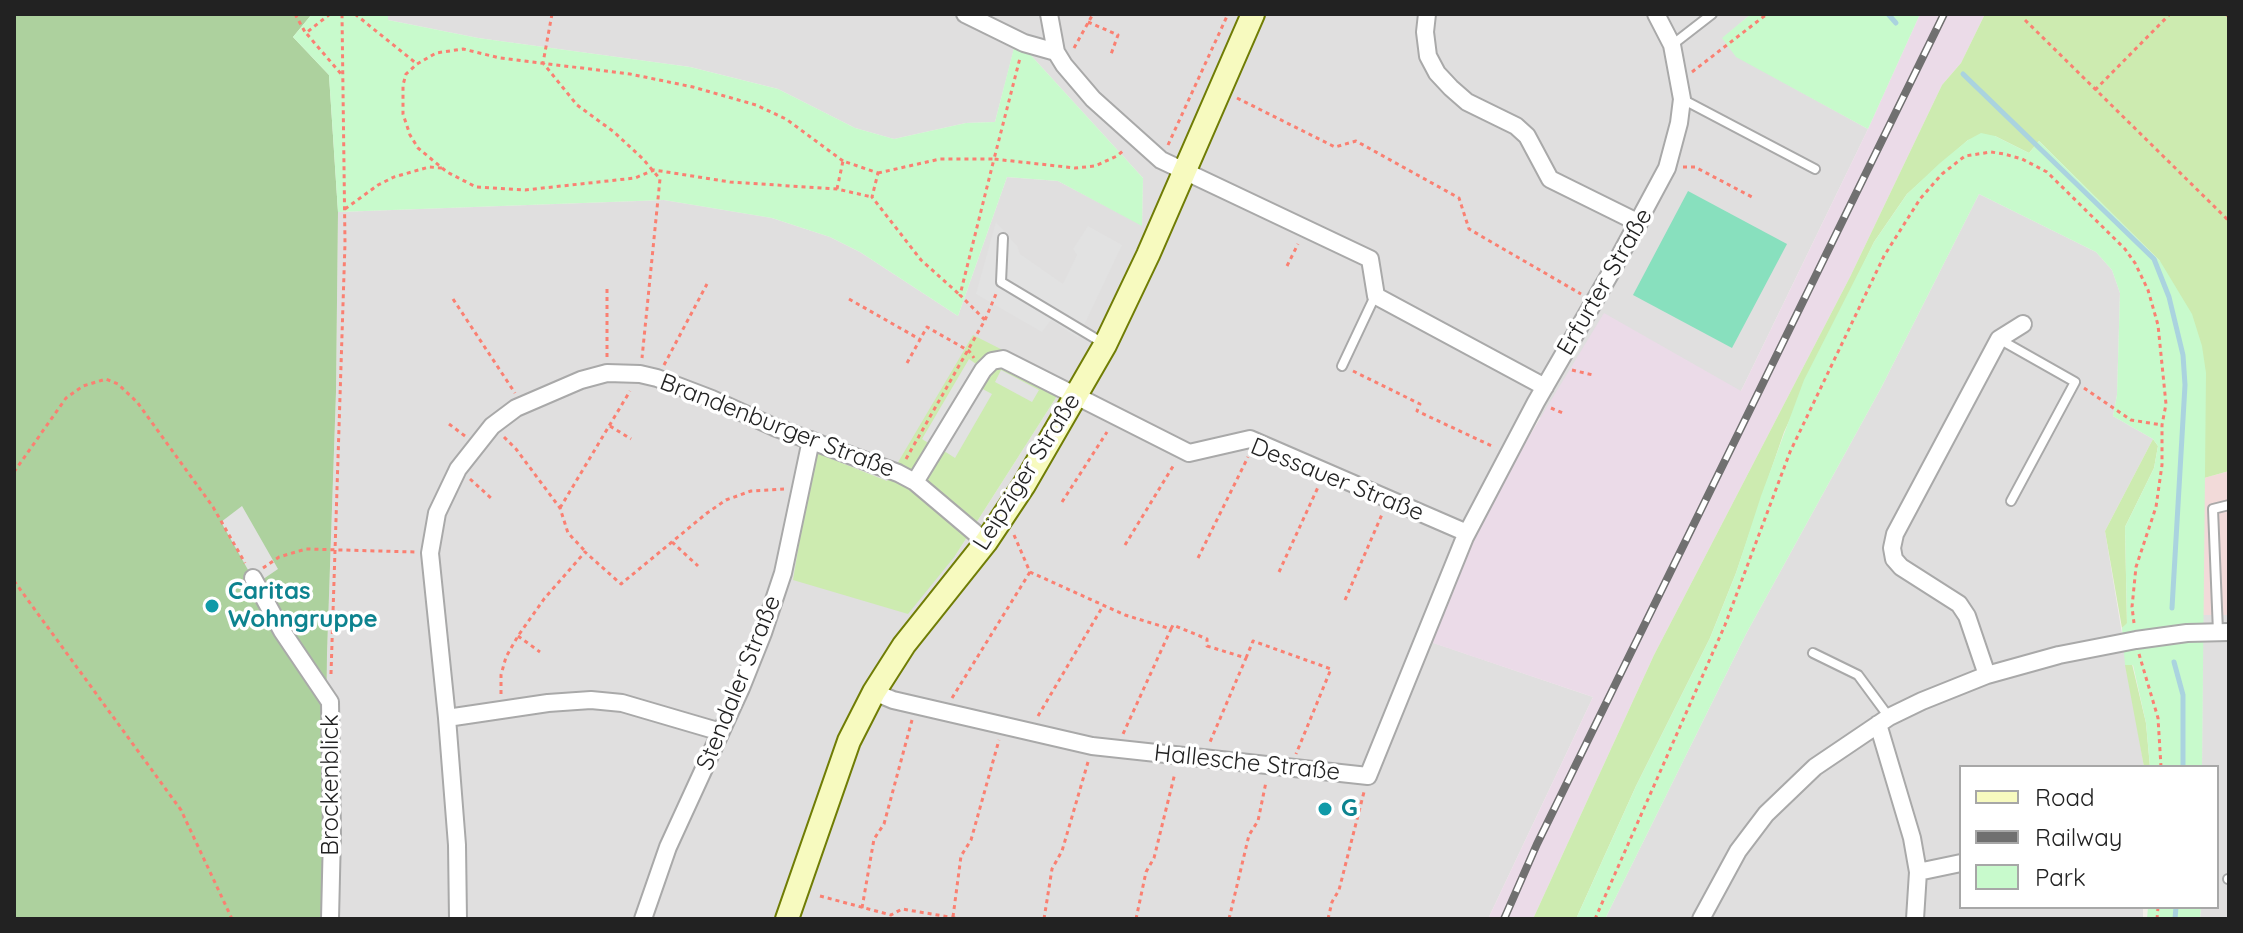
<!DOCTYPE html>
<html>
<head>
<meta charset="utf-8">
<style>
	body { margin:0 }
	#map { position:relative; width:2243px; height:933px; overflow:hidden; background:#f2efe9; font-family:Quicksand,sans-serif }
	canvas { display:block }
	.frame { position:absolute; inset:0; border:16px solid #222; pointer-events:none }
	.legend { position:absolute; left:1959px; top:765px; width:260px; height:144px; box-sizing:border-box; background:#fff; border:2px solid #a7a7a7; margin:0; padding:10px 14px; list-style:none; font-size:24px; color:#222 }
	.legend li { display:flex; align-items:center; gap:16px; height:40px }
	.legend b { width:40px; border:2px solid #a7a7a7 }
</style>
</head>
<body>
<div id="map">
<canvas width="2243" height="933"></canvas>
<div class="frame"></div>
<ul class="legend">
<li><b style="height:10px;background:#f7fabf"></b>Road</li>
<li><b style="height:10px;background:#707070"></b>Railway</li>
<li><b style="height:22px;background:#c8facc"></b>Park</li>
</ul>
</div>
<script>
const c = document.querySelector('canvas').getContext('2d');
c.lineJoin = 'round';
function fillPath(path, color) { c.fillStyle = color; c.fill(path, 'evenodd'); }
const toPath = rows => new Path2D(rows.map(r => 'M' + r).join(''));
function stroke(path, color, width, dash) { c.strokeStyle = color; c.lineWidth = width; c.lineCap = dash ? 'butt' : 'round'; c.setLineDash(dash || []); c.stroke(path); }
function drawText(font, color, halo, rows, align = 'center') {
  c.font = font + ' Quicksand,sans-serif'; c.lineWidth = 7; c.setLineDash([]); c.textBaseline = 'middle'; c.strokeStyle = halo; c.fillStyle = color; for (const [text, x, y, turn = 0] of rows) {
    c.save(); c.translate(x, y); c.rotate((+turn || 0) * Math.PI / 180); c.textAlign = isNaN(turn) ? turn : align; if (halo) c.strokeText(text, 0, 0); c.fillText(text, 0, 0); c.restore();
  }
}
fillPath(toPath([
	[388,14,1751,14,1723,38,1736,56,1868,129,1741,391,1539,418,1486,514,1431,642,1593,697,1488,919,324,919,327,654,336,392,338,212,664,200,772,218,830,237,860,252,958,316,1007,177,1058,181,1142,225,1143,178,1027,51,1015,45,995,122,966,123,894,139,855,128,778,89,690,67,478,38,388,20],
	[1066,382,955,556,814,453,887,482],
	[1979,194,2096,252,2112,270,2120,293,2117,395,2113,416,2153,439,2105,531,2144,767,1961,767,1961,907,2143,907,2143,919,1605,919,1746,634,1881,388],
	[2203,615,2229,615,2229,919,2200,919,2201,907,2217,907,2217,767,2202,767]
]), '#e0dfdf');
fillPath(toPath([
	[2229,471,2229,615,2203,615,2204,478]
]), '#f2dad9');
fillPath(toPath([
	[1920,14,1985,14,1961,63,1942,85,1850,277,1654,655,1533,919,1488,919,1593,697,1430,642,1465,556,1516,458,1604,313,1741,391,1868,129]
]), '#ebdbe8');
fillPath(toPath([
	[1985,14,2229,14,2229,471,2204,478,2203,615,2157,554,2160,261,2039,141,2029,153,1995,136,1968,140,1907,194,1874,242,1784,432,1736,573,1710,638,1636,786,1576,919,1533,919,1654,655,1850,277,1942,85,1961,63],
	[973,335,1066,382,955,556,908,614,793,580,814,452,887,481],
	[2153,439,2158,446,2154,468,2125,527,2127,624,2122,628,2105,531],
	[2132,664,2146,723,2150,767,2144,767,2125,665]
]), '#cdebb0');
fillPath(toPath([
	[14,14,312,14,293,37,329,75,338,212,336,392,327,654,324,919,14,919]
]), '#add19e');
fillPath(toPath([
	[312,14,388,14,388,20,478,38,690,67,778,89,855,128,894,139,966,123,995,122,1015,44,1027,51,1143,178,1142,226,1058,181,1007,177,958,316,860,252,830,237,772,218,664,200,338,212,329,75,293,37],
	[1751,14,1920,14,1868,129,1736,57,1722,38],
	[1981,133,1995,136,2029,153,2039,141,2160,261,2192,314,2202,346,2206,373,2202,767,2150,767,2146,723,2133,665,2125,665,2122,628,2127,623,2125,527,2154,468,2158,446,2153,439,2113,416,2117,395,2120,293,2112,270,2096,252,1979,194,1881,388,1746,634,1605,919,1576,919,1636,786,1710,638,1736,573,1761,496,1804,380,1874,242,1907,194,1940,163,1968,140],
	[2148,907,2201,907,2200,919,2147,919]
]), '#c8facc');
fillPath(toPath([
	[1688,191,1787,244,1732,348,1633,295]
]), '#88e0be');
fillPath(toPath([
	[996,222,1017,246,1020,254,1063,284,1077,255,1073,249,1088,226,1122,245,1078,338,1051,320,1042,332,976,294],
	[969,359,979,366,933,446,922,439],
	[1001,370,1039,390,1032,402,995,382],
	[977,386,992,394,955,458,941,449],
	[242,506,278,569,256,584,221,522]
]), '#e2e2e2');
stroke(toPath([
	[1888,14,1896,23],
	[1963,74,2154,259,2169,297,2183,355,2185,385,2172,608],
	[2174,662,2183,695,2183,767],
	[2175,919,2176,907]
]), '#aad3df', 5);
const service = toPath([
	[1672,45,1712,14],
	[1682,99,1815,169],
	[1003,238,1001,282,1103,343],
	[1999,339,2075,382,2011,501],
	[1342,366,1375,296],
	[2218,632,2213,509,2229,505],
	[1813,653,1858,675,1889,717],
	[2228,879,2229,879]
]);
const minor = toPath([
	[965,14,1024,43,1056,52],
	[1049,14,1056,52,1064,65,1093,99,1161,160,1370,259,1376,296,1545,387],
	[1427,14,1425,32,1428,56,1437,73,1451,88,1467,102,1516,126,1527,136,1550,179,1639,223],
	[915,482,983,370,992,361,1003,359,1189,453,1250,439,1467,533],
	[253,578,282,631,330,702,332,834,330,919],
	[1987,675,1967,616,1959,604,1901,567,1894,559,1892,548,1895,534,1999,339,2023,324],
	[874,692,893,700,1092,746,1368,776,1465,537,1536,402,1610,274,1667,168,1679,123,1682,99,1672,45,1656,14],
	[447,718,548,703,591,700,622,703,721,732],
	[1878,724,1912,838,1918,872,1915,919],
	[1918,872,1961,863],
	[458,919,457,845,447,718,430,553,437,513,458,469,492,426,516,408,581,380,607,373,640,374,657,378,712,399,774,427,898,473,915,482,986,542],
	[643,919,668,847,741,688,763,633,783,573,811,440],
	[1701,919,1738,851,1766,814,1815,767,1889,717,1922,701,1987,675,2059,655,2136,640,2187,633,2229,632]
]);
const secondary = toPath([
	[787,919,849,741,874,692,904,645,986,542,1024,485,1105,345,1148,255,1253,14]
]);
stroke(service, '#a9a9a9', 12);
stroke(minor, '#a9a9a9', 20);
stroke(secondary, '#707d05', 26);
stroke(toPath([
	[295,14,305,32],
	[330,14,306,33,342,75],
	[355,14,417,64],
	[552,14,543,63,577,105,614,132,643,159,660,179,642,358],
	[2226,14,2229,17],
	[2025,20,2229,221],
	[1088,22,1118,35,1110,57],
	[1074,48,1093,14],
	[1692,72,1767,14],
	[2095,90,2170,14],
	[1237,98,1335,147,1356,141,1459,198,1469,229,1581,294],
	[1168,145,1228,14],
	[843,161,786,119,756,105,693,87,630,74,500,58,463,49,436,53,417,64,406,74,403,85,403,114,410,135,418,148,447,172,476,187,525,190,635,178,654,170,730,182,837,189,872,197],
	[1683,167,1695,167,1752,197],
	[878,173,940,159,994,159,1020,58],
	[837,189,843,161,878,173,872,197,921,260,960,295],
	[345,209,378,185,394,177,429,167,442,168],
	[1287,266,1298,244],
	[453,299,515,393],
	[849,299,921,340],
	[985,320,996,294],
	[607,357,607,285],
	[907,363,927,327,969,351,974,358],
	[664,365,707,284],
	[1572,370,1593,375],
	[1353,371,1420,404,1417,411,1494,447],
	[2084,388,2131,420,2162,425],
	[1551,408,1565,414],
	[449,424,465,436],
	[610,426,631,439],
	[504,437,516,449,560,508,568,533,584,550],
	[906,459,985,320,960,295,994,159,1075,168,1095,166,1117,156,1125,149],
	[14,472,66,398,83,386,106,379,118,384,137,402,213,507,245,563],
	[470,479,491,498],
	[1062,502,1107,432],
	[560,508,630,391],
	[1014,535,1030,572,1125,615,1171,629,1123,734],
	[672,542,698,566],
	[1125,545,1175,463],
	[1198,558,1248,457],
	[263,568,279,557,306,549,415,552],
	[1279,572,1319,485],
	[14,581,181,810,232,919],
	[1345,600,1383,512],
	[1171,629,1173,625,1207,639,1207,646,1246,658,1210,742],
	[518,636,540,652],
	[2139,654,2158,718,2161,767],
	[1246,658,1253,641,1331,669,1296,754],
	[331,674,345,243,342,14],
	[501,694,501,675,506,657,518,636,544,599,585,552,621,584,707,513,726,500,751,491,784,489],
	[952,698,1030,572],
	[1038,716,1103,606],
	[820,896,891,915,902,909,961,919],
	[862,908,874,839,884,824,912,720],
	[953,917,961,856,971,840,999,740],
	[1044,919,1052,869,1062,851,1088,762],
	[1136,919,1146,872,1154,858,1175,773],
	[1229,919,1249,835,1258,821,1266,782],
	[1328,919,1332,902,1339,890,1364,792],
	[1595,919,1725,625,1790,452,1884,256,1920,199,1942,174,1965,156,1991,152,2004,154,2022,159,2047,172,2125,249,2135,263,2148,290,2158,325,2166,404,2162,425,2162,465,2156,507,2136,567,2132,607,2134,623],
	[2157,919,2158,907]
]), '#fa8072', 3, [4, 4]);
stroke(service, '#fff', 8);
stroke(minor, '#fff', 16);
stroke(secondary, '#f7fabf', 22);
const rail = toPath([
	[1504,919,1537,844,1944,14]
]);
stroke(rail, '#707070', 8);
stroke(rail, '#fff', 5, [15]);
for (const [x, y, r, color] of [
	[212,606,8,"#0f9aa8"],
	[1325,809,8,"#0f9aa8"]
]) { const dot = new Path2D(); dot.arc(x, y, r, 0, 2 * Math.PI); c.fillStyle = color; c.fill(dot); stroke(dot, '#fff', 3); }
drawText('24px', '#222', '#fff', [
	["Erfurter Straße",1605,282,-60],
	["Brandenburger Straße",777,426,21],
	["Leipziger Straße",1027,472,-58],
	["Dessauer Straße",1337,480,22],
	["Stendaler Straße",739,683,-68],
	["Hallesche Straße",1247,763,6],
	["Brockenblick",331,785,-90]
]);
drawText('bold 24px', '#0d838f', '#fff', [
	["Caritas",228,592],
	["Wohngruppe",228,620],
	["G",1341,809]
], 'left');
</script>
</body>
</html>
